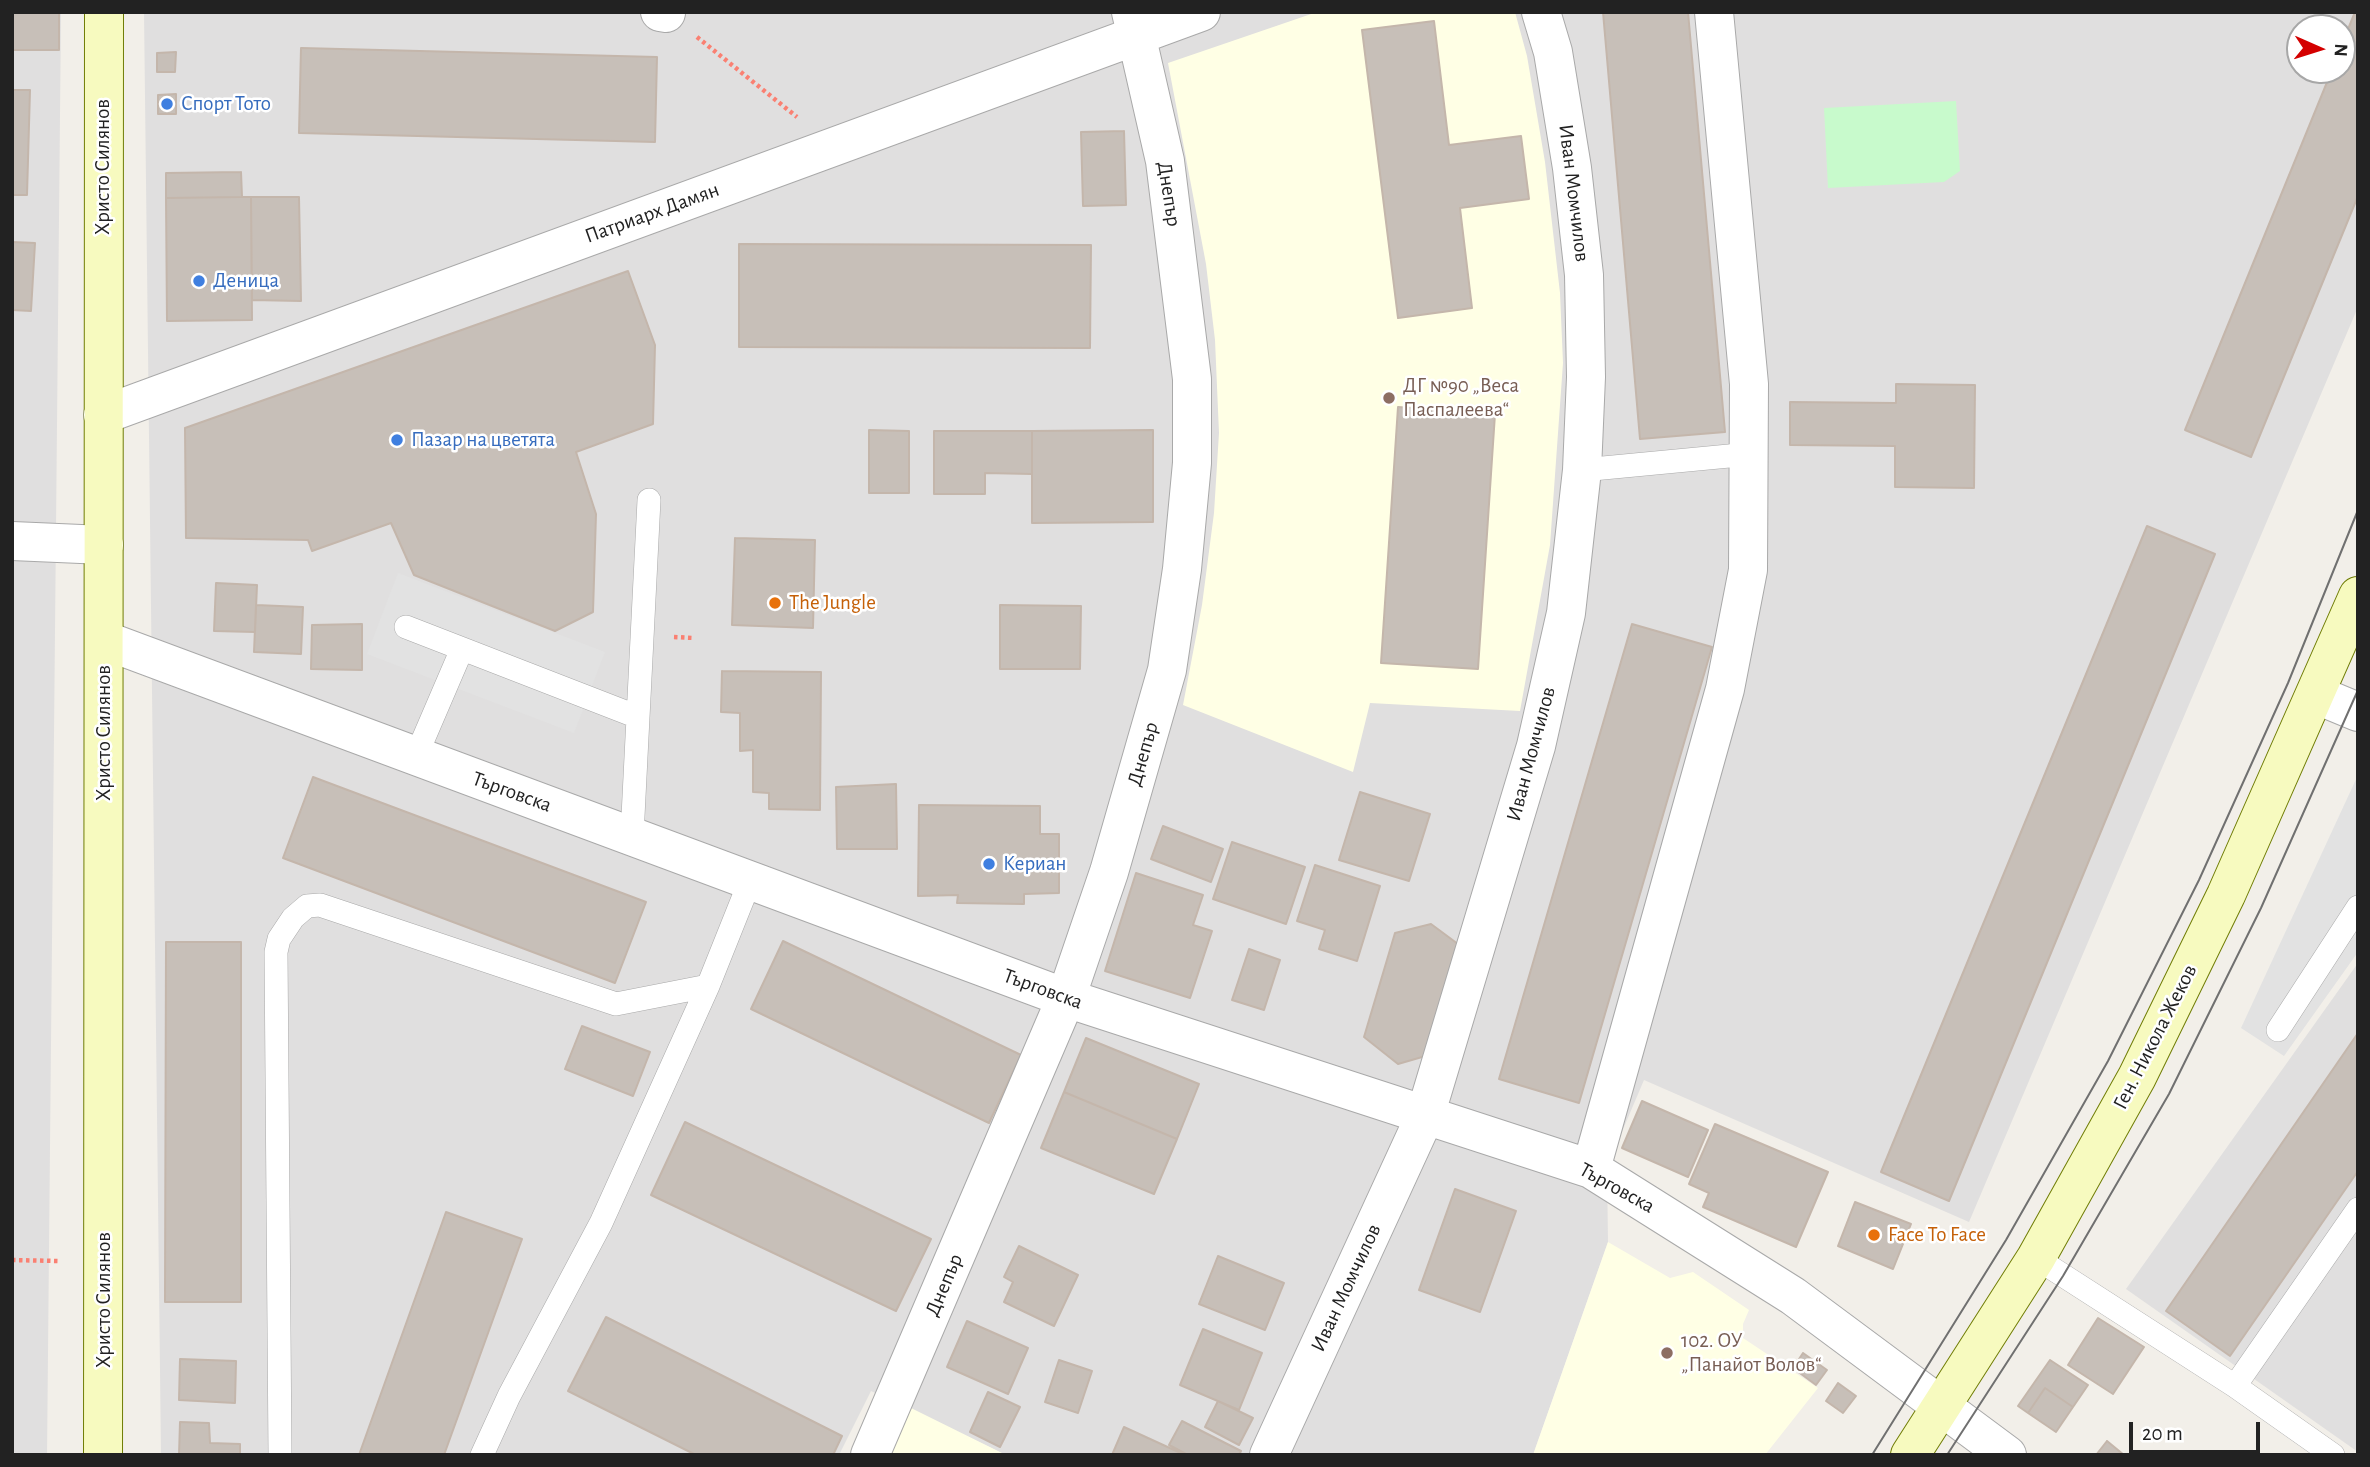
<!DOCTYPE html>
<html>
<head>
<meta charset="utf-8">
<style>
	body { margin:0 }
	#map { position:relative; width:2370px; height:1467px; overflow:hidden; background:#f2efe9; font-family:"Alegreya Sans",sans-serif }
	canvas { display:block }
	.frame { position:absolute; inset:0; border:14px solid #222; pointer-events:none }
	.north { position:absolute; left:2286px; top:14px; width:70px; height:70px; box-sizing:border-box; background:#fff; border:2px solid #a7a7a7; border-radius:50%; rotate:93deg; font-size:19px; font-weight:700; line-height:28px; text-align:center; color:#222 }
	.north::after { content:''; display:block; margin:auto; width:24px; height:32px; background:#d40000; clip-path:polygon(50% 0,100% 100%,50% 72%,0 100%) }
	.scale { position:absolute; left:2129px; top:1422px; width:131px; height:32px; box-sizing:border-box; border:4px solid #222; border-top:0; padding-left:9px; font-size:21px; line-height:24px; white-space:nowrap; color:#222; -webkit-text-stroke:5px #fff; paint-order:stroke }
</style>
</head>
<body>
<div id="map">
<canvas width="2370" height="1467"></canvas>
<div class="frame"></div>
<div class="north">N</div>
<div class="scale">20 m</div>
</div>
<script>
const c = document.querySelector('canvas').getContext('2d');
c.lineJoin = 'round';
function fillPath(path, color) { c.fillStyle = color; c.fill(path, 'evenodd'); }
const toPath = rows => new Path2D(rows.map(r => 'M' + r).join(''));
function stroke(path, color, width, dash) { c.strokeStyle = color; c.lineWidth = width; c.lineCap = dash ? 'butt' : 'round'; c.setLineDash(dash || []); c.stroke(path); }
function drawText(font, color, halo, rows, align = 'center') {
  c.font = font + ' "Alegreya Sans",sans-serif'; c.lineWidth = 5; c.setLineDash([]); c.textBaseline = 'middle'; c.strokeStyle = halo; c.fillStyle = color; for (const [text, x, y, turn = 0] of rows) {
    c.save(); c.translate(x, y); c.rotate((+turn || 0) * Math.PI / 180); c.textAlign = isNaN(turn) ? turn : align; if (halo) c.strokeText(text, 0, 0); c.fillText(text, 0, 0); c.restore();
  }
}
fillPath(toPath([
	[12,12,61,12,47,1455,12,1455],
	[144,12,2358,12,2358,307,1969,1222,1644,1080,1607,1167,1608,1242,1533,1455,1006,1455,871,1391,839,1455,161,1455],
	[2300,28,2342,28,2342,70,2300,70],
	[2358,963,2358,1452,2126,1289]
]), '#e0dfdf');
fillPath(toPath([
	[1317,12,1515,12,1527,56,1545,162,1560,293,1563,363,1550,545,1520,711,1370,703,1353,772,1183,705,1202,605,1214,513,1219,433,1215,340,1206,264,1168,63],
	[1608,1242,1670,1278,1693,1272,1749,1310,1743,1324,1743,1338,1818,1388,1765,1455,1533,1455],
	[911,1408,1006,1455,889,1455]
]), '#ffffe5');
fillPath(toPath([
	[1956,101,1960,171,1944,182,1828,188,1824,108]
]), '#c8facc');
fillPath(toPath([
	[398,573,605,652,574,733,367,654],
	[2358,775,2358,952,2284,1056,2241,1028]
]), '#e2e2e2');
const building = toPath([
	[12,12,59,12,59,50,12,50,12,12],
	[1603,12,1688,12,1725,432,1640,439,1603,12],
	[2355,12,2358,12,2358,196,2251,457,2185,430,2332,70,2342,70,2342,44,2355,12],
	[1434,21,1449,145,1521,136,1529,199,1460,208,1472,308,1398,318,1362,30,1434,21],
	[301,48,657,57,655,142,299,133,301,48],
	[176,52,175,72,157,72,157,53,176,52],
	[12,90,30,90,27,195,12,195,12,90],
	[176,94,176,114,158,114,158,95,176,94],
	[1124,131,1126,205,1083,206,1081,132,1124,131],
	[241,172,242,197,166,198,166,173,241,172],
	[242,197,251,197,252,320,167,321,166,198,242,197],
	[251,197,299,197,301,301,252,300,251,197],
	[12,242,35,243,31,311,12,310,12,242],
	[739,244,1091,245,1090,348,739,347,739,244],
	[628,271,655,345,653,424,576,452,596,514,593,612,555,631,414,575,391,523,312,551,308,540,186,538,185,428,628,271],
	[1896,384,1975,385,1974,488,1895,487,1895,446,1790,445,1790,402,1896,403,1896,384],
	[1398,407,1495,414,1478,669,1381,663,1398,407],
	[869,430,909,431,909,493,869,493,869,430],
	[1153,430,1153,522,1032,523,1032,431,1153,430],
	[934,431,1032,431,1032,474,985,473,985,494,934,494,934,431],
	[2147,526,2215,554,1949,1201,1881,1172,2147,526],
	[735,538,815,540,813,628,732,625,735,538],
	[216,583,257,585,255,632,214,631,216,583],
	[256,605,303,607,301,654,254,652,256,605],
	[1000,605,1081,606,1080,669,1000,669,1000,605],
	[362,624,362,670,311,669,312,625,362,624],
	[1632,624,1712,647,1579,1103,1499,1079,1632,624],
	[722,671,821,672,820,810,769,809,769,793,753,792,753,750,740,751,740,713,721,712,722,671],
	[313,777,646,902,615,983,283,858,313,777],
	[896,784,897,849,837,849,836,787,896,784],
	[1360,792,1430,814,1409,881,1339,860,1360,792],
	[919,805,1040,806,1040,834,1059,834,1059,893,1024,894,1024,904,957,903,958,895,918,896,919,805],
	[1163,826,1223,849,1211,882,1151,859,1163,826],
	[1232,842,1305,867,1286,924,1213,899,1232,842],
	[1315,865,1380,886,1357,961,1319,949,1325,930,1297,921,1315,865],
	[1136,873,1203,895,1193,925,1212,931,1190,998,1105,971,1136,873],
	[1431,924,1462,947,1429,1055,1398,1064,1364,1037,1395,933,1431,924],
	[783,941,1021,1055,989,1123,751,1009,783,941],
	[166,942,241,942,241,1302,165,1302,166,942],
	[1249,949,1280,960,1264,1010,1232,1000,1249,949],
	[582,1026,650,1052,633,1096,565,1069,582,1026],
	[2358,1033,2358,1171,2230,1356,2166,1311,2358,1033],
	[1086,1038,1199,1084,1177,1139,1064,1092,1086,1038],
	[1064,1092,1177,1139,1154,1194,1041,1148,1064,1092],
	[1642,1101,1708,1130,1688,1177,1622,1148,1642,1101],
	[685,1122,931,1239,896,1311,651,1195,685,1122],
	[1715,1124,1828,1172,1796,1247,1703,1207,1709,1193,1689,1184,1715,1124],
	[1455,1189,1516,1211,1480,1312,1419,1290,1455,1189],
	[1855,1202,1911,1224,1893,1269,1838,1246,1855,1202],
	[446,1212,522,1239,444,1455,359,1455,446,1212],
	[1019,1246,1078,1275,1054,1326,1004,1302,1013,1282,1004,1277,1019,1246],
	[1218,1256,1284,1283,1265,1330,1199,1304,1218,1256],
	[606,1317,842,1436,833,1455,696,1455,568,1391,606,1317],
	[2098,1318,2144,1347,2113,1394,2068,1365,2098,1318],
	[967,1321,1028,1348,1008,1394,947,1367,967,1321],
	[1203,1329,1262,1353,1239,1410,1180,1385,1203,1329],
	[1803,1353,1827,1370,1816,1385,1793,1368,1803,1353],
	[180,1359,236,1361,235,1403,179,1400,180,1359],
	[1059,1360,1092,1371,1078,1413,1045,1402,1059,1360],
	[2050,1360,2088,1385,2073,1407,2045,1388,2028,1413,2018,1406,2050,1360],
	[1838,1383,1856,1396,1843,1413,1826,1401,1838,1383],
	[2045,1388,2073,1407,2056,1432,2028,1413,2045,1388],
	[988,1392,1020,1407,1000,1447,970,1432,988,1392],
	[1218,1401,1253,1418,1239,1445,1205,1427,1218,1401],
	[1182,1421,1241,1451,1239,1455,1188,1455,1169,1445,1182,1421],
	[180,1422,209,1423,210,1443,240,1444,240,1455,179,1455,180,1422],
	[1124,1427,1185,1455,1112,1455,1124,1427],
	[2107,1441,2124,1455,2096,1455,2107,1441]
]);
fillPath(building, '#c7bfb8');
stroke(building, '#c4b6ab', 2);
const lane = toPath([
	[1582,470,1750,454],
	[406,627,638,717],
	[416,756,462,649],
	[632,836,649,500],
	[2278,1030,2358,907],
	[2036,1258,2235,1386,2333,1455],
	[2235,1386,2358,1209],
	[280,1455,276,952,279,939,293,918,307,906,320,905,616,1004,708,986],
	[482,1455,509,1396,601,1223,708,986,750,881]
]);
const street = toPath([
	[660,12,666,13],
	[103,415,1201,12],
	[12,541,104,545],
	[104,640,1066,998,1591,1169,1793,1296,2007,1455],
	[2317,695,2358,712],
	[1591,1169,1725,689,1748,570,1749,384,1714,12],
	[870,1455,1066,998,1109,872,1167,670,1182,569,1192,463,1192,379,1165,161,1131,12],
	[1269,1455,1425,1116,1536,746,1566,613,1582,470,1586,377,1584,275,1572,168,1553,52,1541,12]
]);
const secondary = toPath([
	[103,1455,104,12],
	[1910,1455,2036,1258,2137,1077,2226,895,2358,596]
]);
stroke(lane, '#a9a9a9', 24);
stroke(street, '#a9a9a9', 40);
stroke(secondary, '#707d05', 40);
stroke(toPath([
	[697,37,797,117],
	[674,637,694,638],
	[12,1260,58,1261]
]), '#fa8072', 4.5, [3.5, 3.5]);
stroke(lane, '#fff', 23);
stroke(street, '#fff', 38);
stroke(secondary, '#f7fabf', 38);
stroke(toPath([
	[1872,1455,2006,1240,2108,1061,2199,880,2288,683,2358,510],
	[1947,1455,2063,1276,2169,1094,2261,908,2358,690]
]), '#707070', 2);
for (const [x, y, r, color] of [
	[167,104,7,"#3f7fe0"],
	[199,281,7,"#3f7fe0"],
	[1389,398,7,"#8d6e63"],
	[397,440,7,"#3f7fe0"],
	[775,603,7,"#e8710a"],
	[989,864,7,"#3f7fe0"],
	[1874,1235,7,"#e8710a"],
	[1667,1353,7,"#8d6e63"]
]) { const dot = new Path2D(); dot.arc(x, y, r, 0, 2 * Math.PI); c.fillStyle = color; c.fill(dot); stroke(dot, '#fff', 2.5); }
drawText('21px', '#366cbe', '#fff', [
	["Спорт Тото",181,104],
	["Деница",213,281],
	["Пазар на цветята",411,440],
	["Кериан",1003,864]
], 'left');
drawText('21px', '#222', '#fff', [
	["Христо Силянов",103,167,-90],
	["Иван Момчилов",1574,193,83],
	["Днепър",1169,194,81],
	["Патриарх Дамян",652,213,-20],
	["Христо Силянов",104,733,-90],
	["Днепър",1143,754,-74],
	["Иван Момчилов",1531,754,-75],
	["Търговска",512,792,20],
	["Търговска",1043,989,20],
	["Ген. Никола Жеков",2155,1037,-63],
	["Търговска",1617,1188,29],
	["Днепър",944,1285,-67],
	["Иван Момчилов",1346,1288,-65],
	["Христо Силянов",104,1300,-90]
]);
drawText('21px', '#785e54', '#fff', [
	["ДГ №90 „Веса",1403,386],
	["Паспалеева“",1403,410],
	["102. ОУ",1681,1341],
	["„Панайот Волов“",1681,1365]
], 'left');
drawText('21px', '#c56008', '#fff', [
	["The Jungle",789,603],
	["Face To Face",1888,1235]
], 'left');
</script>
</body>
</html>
